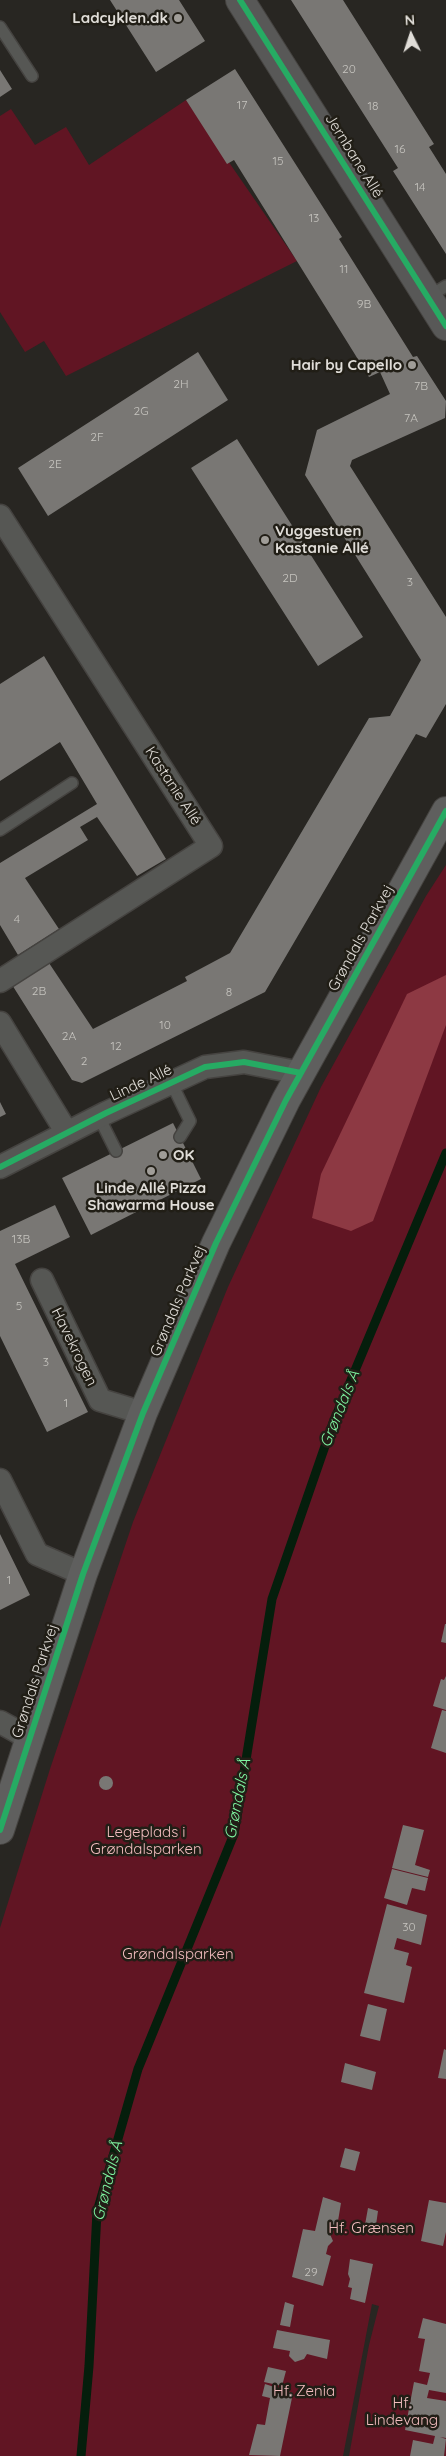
<!DOCTYPE html>
<html>
<head>
<meta charset="utf-8">
<style>
	body { margin:0 }
	#map { position:relative; width:446px; height:2456px; overflow:hidden; background:#282622; font-family:Quicksand,sans-serif }
	canvas { display:block }
	.north { position:absolute; left:386px; top:10px; width:50px; height:50px; -webkit-text-stroke:4px #211e16; paint-order:stroke; rotate:356deg; font-size:14px; font-weight:700; line-height:20px; text-align:center; color:#e0ddd8 }
	.north::after { content:''; display:block; margin:auto; width:18px; height:22px; background:#e0ddd8; clip-path:polygon(50% 0,100% 100%,50% 72%,0 100%) }
</style>
</head>
<body>
<div id="map">
<canvas width="446" height="2456"></canvas>
<div class="north">N</div>
</div>
<script>
const c = document.querySelector('canvas').getContext('2d');
c.lineJoin = 'round';
function fillPath(path, color) { c.fillStyle = color; c.fill(path, 'evenodd'); }
const toPath = rows => new Path2D(rows.map(r => 'M' + r).join(''));
function stroke(path, color, width, dash) { c.strokeStyle = color; c.lineWidth = width; c.lineCap = dash ? 'butt' : 'round'; c.setLineDash(dash || []); c.stroke(path); }
function drawText(font, color, halo, rows, align = 'center') {
  c.font = font + ' Quicksand,sans-serif'; c.lineWidth = 5; c.setLineDash([]); c.textBaseline = 'middle'; c.strokeStyle = halo; c.fillStyle = color; for (const [text, x, y, turn = 0] of rows) {
    c.save(); c.translate(x, y); c.rotate((+turn || 0) * Math.PI / 180); c.textAlign = isNaN(turn) ? turn : align; if (halo) c.strokeText(text, 0, 0); c.fillText(text, 0, 0); c.restore();
  }
}
fillPath(toPath([
	[186,100,297,261,66,376,44,341,25,352,0,312,0,116,11,109,35,145,66,127,89,165],
	[446,865,446,2456,349,2456,369,2345,379,2306,372,2304,343,2456,0,2456,0,1928,50,1769,133,1522,228,1287,321,1087,426,896]
]), '#611523');
fillPath(toPath([
	[446,975,446,1025,373,1221,351,1231,312,1218,321,1174,407,994]
]), '#8d3943');
stroke(toPath([
	[81,2456,89,2366,97,2212,138,2069,234,1834,272,1599,333,1423,446,1153]
]), '#051e0c', 9);
fillPath(toPath([
	[110,0,179,0,205,41,156,72],
	[291,0,343,0,434,144,429,147,446,174,446,254,393,171,398,168],
	[235,69,342,237,339,239,413,357,417,356,446,401,445,418,352,460,350,466,446,617,446,704,426,738,416,734,265,992,82,1083,72,1080,9,980,45,957,93,1029,187,981,185,977,230,953,369,718,390,716,421,660,305,475,317,430,390,394,380,372,369,377,234,160,227,164,186,100],
	[0,70,12,89,0,97],
	[198,352,228,400,48,516,18,468],
	[237,439,363,637,318,666,191,468],
	[44,656,166,859,137,876,97,817,80,827,88,840,25,878,59,929,18,955,0,925,0,863,97,804,60,742,0,781,0,684],
	[0,1102,6,1114,0,1117],
	[173,1123,201,1179,91,1235,62,1178],
	[55,1205,70,1237,15,1264,88,1412,47,1432,0,1336,0,1231],
	[0,1534,30,1595,0,1610],
	[445,1624,446,1624,446,1643,441,1642],
	[446,1676,446,1710,433,1706,441,1679,444,1680],
	[442,1710,446,1711,446,1753,431,1748],
	'99 1783a7 7 0 1 1 14 0a7 7 0 1 1-14 0Z',
	[403,1825,424,1830,415,1865,430,1870,428,1877,392,1868],
	[392,1869,428,1878,425,1891,412,1888,407,1905,384,1898],
	[387,1904,427,1915,421,1945,397,1938,394,1949,409,1953,406,1965,412,1967,404,2003,364,1993],
	[368,2004,387,2009,380,2041,360,2036],
	[444,2049,446,2050,446,2079,438,2078],
	[345,2063,376,2072,372,2090,341,2082],
	[345,2148,360,2152,355,2171,340,2167],
	[323,2197,341,2203,337,2227,331,2226,329,2232,333,2241,328,2246,326,2254,331,2256,323,2286,292,2277,303,2229,315,2231],
	[429,2200,446,2203,446,2232,443,2246,421,2241],
	[368,2208,378,2211,375,2232,364,2230],
	[350,2259,373,2264,365,2303,350,2299,352,2288,348,2287,350,2279,348,2274],
	[285,2302,294,2305,290,2327,280,2325],
	[423,2318,446,2324,446,2393,429,2390,427,2398,446,2401,446,2438,440,2437,446,2439,444,2456,410,2456,413,2440,433,2444,435,2436,405,2430,414,2382,427,2385,430,2373,419,2371,425,2339,418,2338],
	[277,2330,330,2340,327,2359,307,2354,304,2359,295,2362,289,2356,290,2351,273,2348],
	[268,2367,286,2371,282,2386,264,2382],
	[265,2384,293,2393,280,2456,249,2455,257,2424,265,2425,270,2398,262,2396]
]), '#797774');
const lane = toPath([
	[0,27,32,76],
	[428,297,446,286],
	[0,830,72,783],
	[171,1082,190,1121,180,1137],
	[99,1117,116,1151]
]);
const street = toPath([
	[0,516,211,846,0,981],
	[0,1023,67,1133],
	[0,1167,106,1113,205,1067,244,1062,301,1073],
	[42,1280,100,1400,143,1413],
	[0,1480,37,1554,83,1574],
	[0,1722,29,1738]
]);
const secondary = toPath([
	[240,0,446,326]
]);
const primary = toPath([
	[0,1830,83,1574,143,1413,216,1243,286,1100,446,811]
]);
stroke(lane, '#454340', 14);
stroke(street, '#454340', 25);
stroke(secondary, '#454340', 30);
stroke(primary, '#454340', 30);
stroke(lane, '#565754', 11);
stroke(street, '#565754', 22);
stroke(secondary, '#585857', 28);
stroke(primary, '#5f5f5e', 28);
stroke(toPath([
	[240,0,446,326],
	[0,1167,106,1113,205,1067,244,1062,301,1073],
	[0,1830,83,1574,143,1413,216,1243,286,1100,446,811]
]), '#26ab63', 6);
for (const [x, y, r, color] of [
	[178,18,5,"#a09d98"],
	[412,365,5,"#a09d98"],
	[265,540,5,"#a09d98"],
	[163,1155,5,"#a09d98"],
	[151,1171,5,"#a09d98"]
]) { const dot = new Path2D(); dot.arc(x, y, r, 0, 2 * Math.PI); c.fillStyle = color; c.fill(dot); stroke(dot, '#211e16', 2); }
drawText('12px', '#c6c4bf', null, [
	["20",349,69],
	["17",242,105],
	["18",373,106],
	["16",400,149],
	["15",278,161],
	["14",420,187],
	["13",314,218],
	["11",344,269],
	["9B",364,304],
	["2H",181,384],
	["7B",421,386],
	["2G",141,411],
	["7A",411,418],
	["2F",97,437],
	["2E",55,464],
	["2D",290,578],
	["3",410,582],
	["4",17,919],
	["2B",39,991],
	["8",229,992],
	["10",165,1025],
	["2A",69,1036],
	["12",116,1046],
	["2",84,1061],
	["13B",21,1239],
	["5",19,1306],
	["3",46,1362],
	["1",66,1403],
	["1",9,1580],
	["30",409,1927],
	["29",311,2272]
]);
drawText('bold 15px', '#e0ddd8', '#211e16', [
	["Ladcyklen.dk",168,18],
	["Hair by Capello",402,365],
	["Vuggestuen",275,531,"left"],
	["Kastanie Allé",275,548,"left"],
	["OK",173,1155,"left"],
	["Linde Allé Pizza",151,1188,"center"],
	["Shawarma House",151,1205,"center"]
], 'right');
drawText('15px', '#e0ddd8', '#211e16', [
	["Jernbane Allé",354,156,58],
	["Kastanie Allé",173,786,57],
	["Grøndals Parkvej",361,938,-61],
	["Linde Allé",141,1083,-25],
	["Grøndals Parkvej",178,1301,-67],
	["Havekrogen",74,1347,64],
	["Grøndals Parkvej",35,1681,-72]
]);
drawText('15px', '#f3bdbf', '#211e16', [
	["Legeplads i",146,1832],
	["Grøndalsparken",146,1849],
	["Grøndalsparken",178,1954],
	["Hf. Grænsen",371,2228],
	["Hf. Zenia",304,2391],
	["Hf.",402,2403],
	["Lindevang",402,2420]
]);
drawText('italic 16px', '#7ff4a0', '#211e16', [
	["Grøndals Å",340,1409,-68],
	["Grøndals Å",238,1799,-79],
	["Grøndals Å",108,2181,-76]
]);
</script>
</body>
</html>
